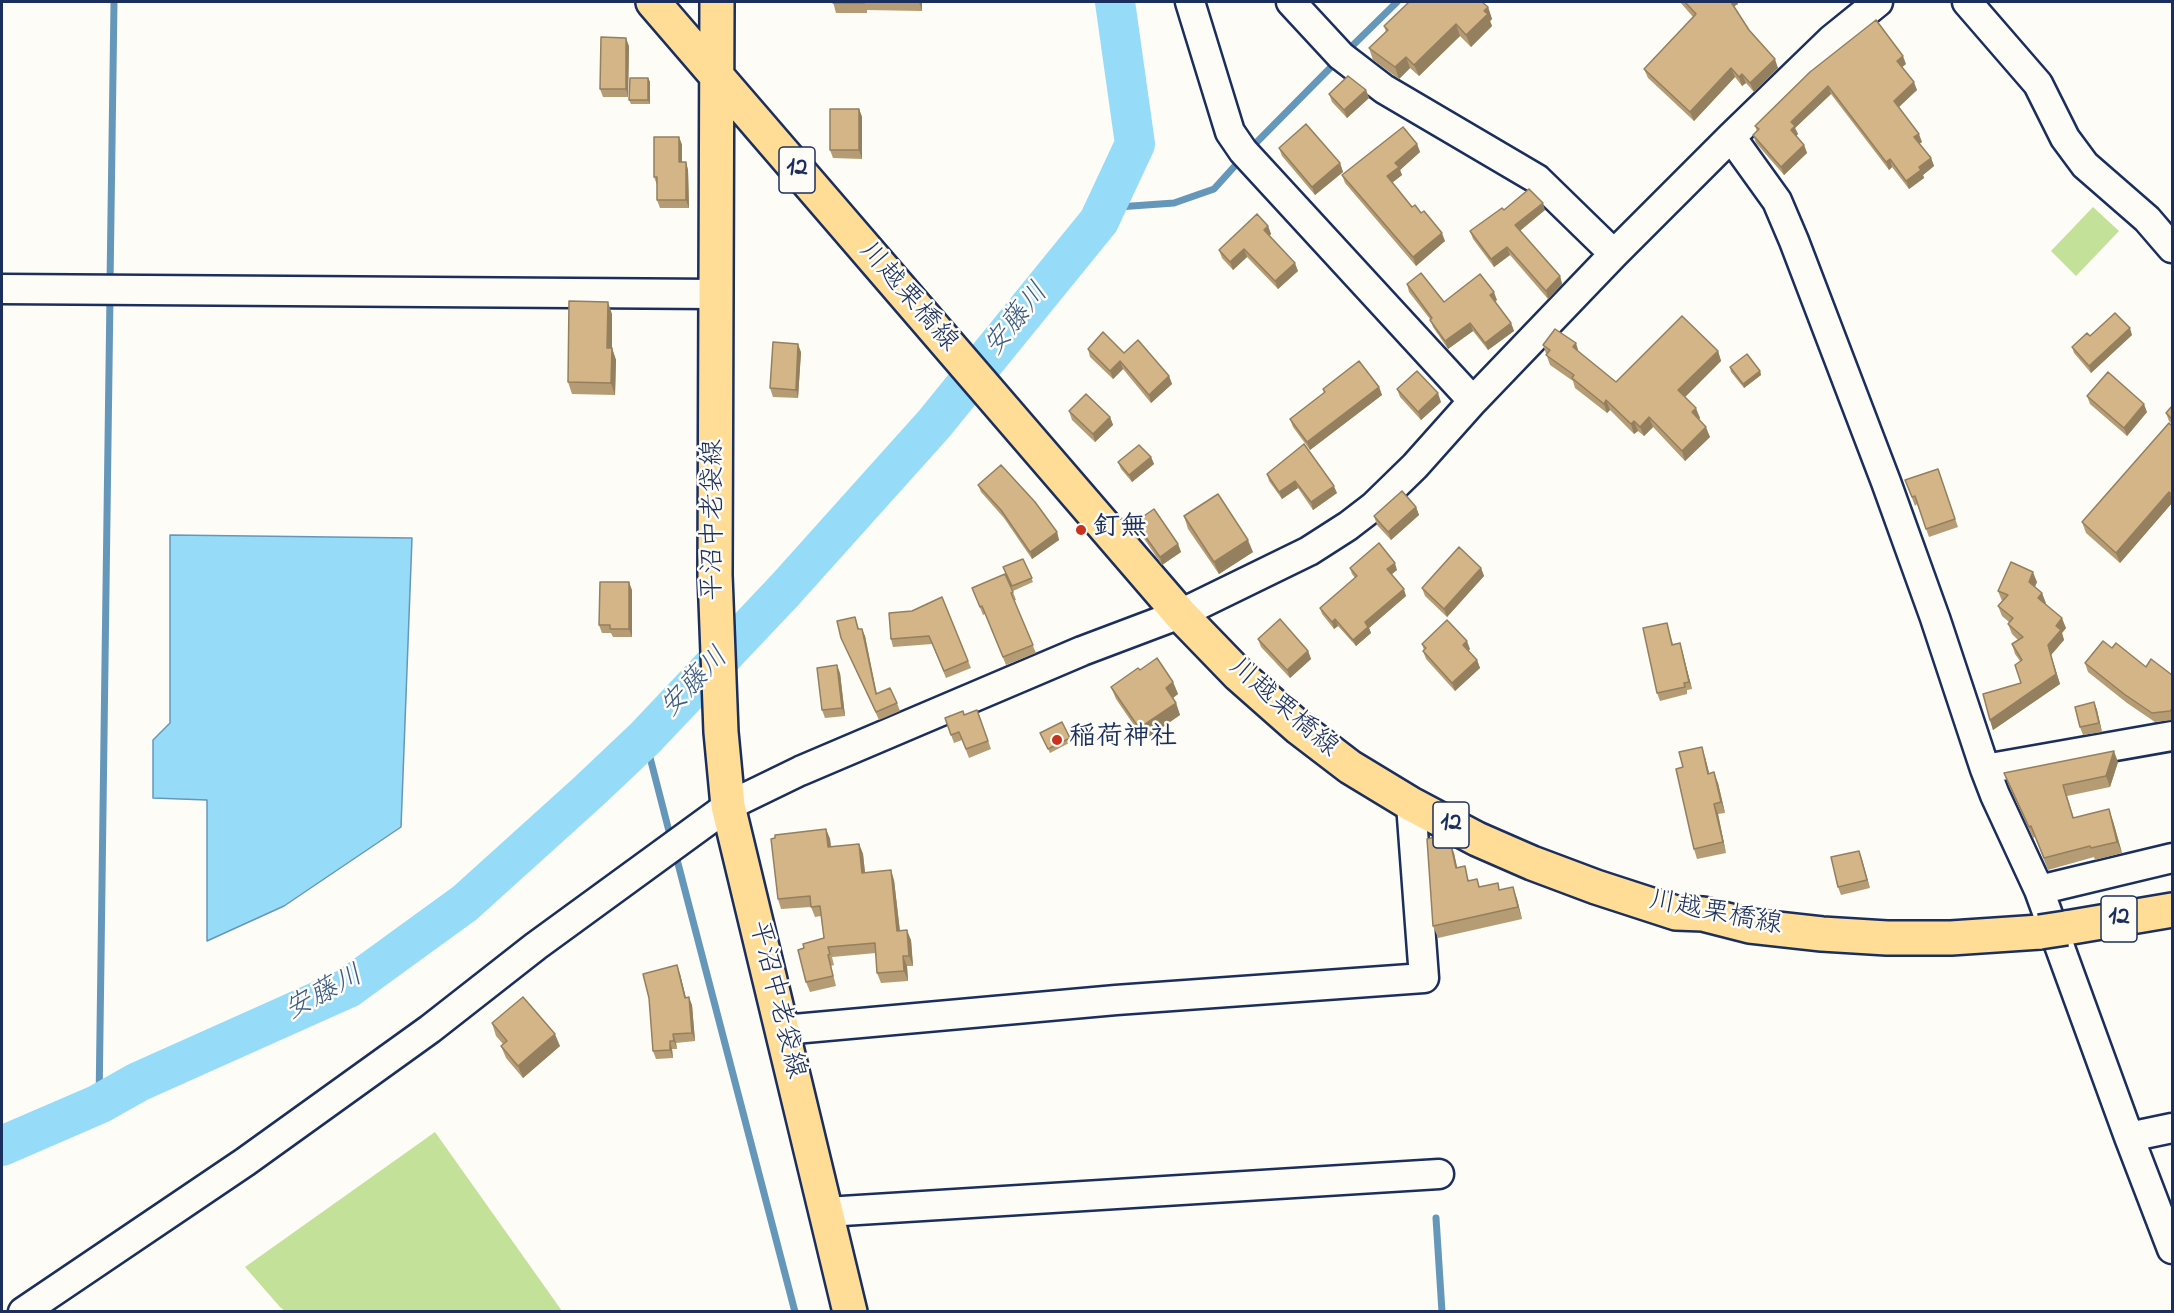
<!DOCTYPE html>
<html>
<head>
<meta charset="utf-8">
<style>
	body { margin:0 }
	#map { position:relative; width:2174px; height:1313px; overflow:hidden; background:#fdfcf7; font-family:"Indie Flower",sans-serif }
	canvas { display:block }
	.frame { position:absolute; inset:0; border:3px solid #1b2f5e; pointer-events:none }
</style>
</head>
<body>
<div id="map">
<canvas width="2174" height="1313"></canvas>
<div class="frame"></div>
</div>
<script>
const c = document.querySelector('canvas').getContext('2d');
c.lineJoin = 'round';
function fillPath(path, color) { c.fillStyle = color; c.fill(path, 'evenodd'); }
const toPath = rows => new Path2D(rows.map(r => 'M' + r).join(''));
function stroke(path, color, width, dash) { c.strokeStyle = color; c.lineWidth = width; c.lineCap = dash ? 'butt' : 'round'; c.setLineDash(dash || []); c.stroke(path); }
function drawText(font, color, halo, rows, align = 'center') {
  c.font = font + ' "Indie Flower","Klee One",sans-serif'; c.lineWidth = 5; c.setLineDash([]); c.textBaseline = 'middle'; c.strokeStyle = halo; c.fillStyle = color; for (const [text, x, y, turn = 0] of rows) {
    c.save(); c.translate(x, y); c.rotate((+turn || 0) * Math.PI / 180); c.textAlign = isNaN(turn) ? turn : align; if (halo) c.strokeText(text, 0, 0); c.fillText(text, 0, 0); c.restore();
  }
}
fillPath(toPath([
	[2093,207,2119,231,2076,276,2051,251],
	[435,1132,562,1311,286,1312,280,1307,245,1267]
]), '#c3e198');
const water = toPath([
	[170,535,412,538,401,827,284,906,207,941,207,800,153,798,153,740,170,723,170,535]
]);
fillPath(water, '#96dcf8');
stroke(water, '#6597ba', 1.5);
stroke(toPath([
	[1346,52,1397,2],
	[1249,150,1336,62],
	[1104,208,1174,203,1214,189,1242,158],
	[110,284,114,2],
	[645,738,671,839],
	[675,852,795,1312],
	[99,1104,110,295],
	[1436,1218,1442,1312]
]), '#6597ba', 7);
stroke(toPath([
	[2,1146,99,1104,138,1082,348,988,465,903,589,791,645,738,785,590,934,424,1099,221,1135,144,1115,2]
]), '#96dcf8', 40);
const minor = toPath([
	[1190,2,1230,132,1243,151,1473,401],
	[1291,2,1341,56,1384,89,1537,179,1614,254],
	[1967,2,2038,84,2065,138,2085,165,2147,219,2172,248],
	[1731,137,1777,201,1794,241,1886,482,1935,618,1985,769,1995,795,2039,890,2129,1137,2172,1249],
	[2,289,716,294],
	[1985,769,2172,736],
	[2039,890,2172,858],
	[783,1030,1116,1000,1424,978,1411,804],
	[2129,1137,2172,1128],
	[826,1212,1439,1174],
	[23,1312,245,1162,430,1029,536,946,728,806,800,771,1082,651,1180,614,1309,551,1348,526,1374,506,1415,466,1473,401,1614,254,1731,137,1831,40,1878,2]
]);
const major = toPath([
	[653,2,1180,614,1239,675,1299,728,1350,767,1411,804,1477,839,1532,863,1596,887,1676,913,1703,914,1750,926,1822,934,1887,938,1951,938,2040,932],
	[717,2,715,575,721,732,728,806,850,1312],
	[2066,928,2172,910]
]);
stroke(minor, '#1b2f5e', 33);
stroke(major, '#1b2f5e', 38);
stroke(minor, '#fdfcf7', 28);
stroke(major, '#ffdd96', 33);
const majorBridge = toPath([
	[2040,932,2066,928]
]);
stroke(majorBridge, '#1b2f5e', 38, []);
stroke(majorBridge, '#ffdd96', 33);
fillPath(toPath([
	[833,2,922,2,922,11,867,10,867,13,836,13],
	[1680,2,1737,2,1738,4,1734,6,1749,30,1778,68,1754,92,1746,83,1742,86,1735,77,1694,121,1648,78,1644,69,1693,17],
	[1488,7,1492,19,1490,21,1492,26,1471,47,1460,36,1419,76,1410,68,1399,79,1373,60,1369,48,1386,32,1384,26],
	[629,46,628,97,603,97,600,89],
	[1906,64,1902,67,1917,90,1898,107,1922,142,1919,144,1931,158,1934,166,1923,175,1924,178,1909,189,1892,167,1889,170,1831,94,1795,128,1798,134,1796,136,1804,145,1807,153,1784,175,1756,143,1753,135,1757,131,1755,126,1810,72],
	[648,78,650,82,650,104,631,104,629,100],
	[1366,90,1369,98,1347,118,1332,102,1329,94],
	[859,109,862,117,862,159,833,158,830,150],
	[679,137,682,145,682,162,686,162,688,170,689,208,660,208,657,200,657,185,654,177],
	[1417,144,1420,152,1400,170,1402,175,1392,183,1412,207,1445,241,1416,266,1345,183,1342,175],
	[1279,148,1340,163,1343,172,1315,195,1282,156],
	[1504,210,1545,210,1520,231,1560,276,1562,284,1548,299,1510,255,1494,267,1473,239,1470,231],
	[1268,226,1271,234,1269,236,1298,271,1278,289,1247,257,1233,270,1222,258,1219,250],
	[1407,284,1444,302,1497,300,1495,301,1511,323,1514,331,1488,350,1473,331,1448,349,1433,327,1430,319,1409,292],
	[612,314,612,348,616,360,615,395,572,394,568,382],
	[2132,335,2091,373,2074,353,2072,347,2090,336],
	[1543,345,1579,352,1616,382,1718,351,1721,361,1685,397,1700,418,1699,419,1710,437,1685,461,1653,427,1644,436,1638,431,1634,434,1610,410,1607,413,1575,388,1573,381,1550,365],
	[1088,349,1124,353,1169,376,1172,384,1151,403,1123,369,1113,379,1090,357],
	[801,352,798,398,773,397,770,388],
	[1730,367,1760,371,1761,375,1744,388,1731,372],
	[1379,387,1382,395,1310,450,1293,427,1290,419,1324,393,1323,389],
	[1397,389,1441,402,1421,420,1400,397],
	[2087,396,2147,412,2127,436,2090,404],
	[2172,406,2172,424,2169,421,2166,413],
	[1069,411,1110,417,1113,425,1095,442,1072,420],
	[2172,426,2172,503,2120,563,2086,533,2082,522],
	[1151,457,1154,464,1132,482,1121,469,1118,462],
	[1938,469,1958,527,1929,537,1917,504,1915,506,1905,480],
	[1267,474,1337,493,1313,510,1298,488,1282,499,1269,481],
	[978,485,1057,532,1059,540,1032,559,1004,518,981,492],
	[1416,507,1419,515,1391,540,1377,525,1374,516],
	[1184,516,1253,552,1219,574,1188,529],
	[1135,522,1178,544,1181,552,1162,565,1138,530],
	[1023,559,1033,582,1013,591,1003,567],
	[1350,568,1397,570,1391,575,1406,596,1369,628,1371,633,1356,646,1338,626,1334,629,1322,614,1320,608,1355,578,1352,574],
	[1481,568,1484,576,1447,617,1425,596,1422,588],
	[2037,582,2035,587,2042,593,2045,604,2066,628,2062,633,2064,640,2051,655,2060,684,1993,730,1990,720,2021,683,2020,661,2015,654,2012,644,2018,640,2012,634,2008,624,2009,622,2002,616,1998,606,2002,601,1998,591],
	[972,588,1013,592,1016,600,1014,601,1036,653,1006,665,985,614,983,615],
	[632,590,632,637,613,637,611,633,602,633,599,625],
	[942,597,971,668,946,678,932,644,893,647,891,639,912,611],
	[855,617,859,629,865,636,877,694,897,703,900,711,879,720,841,638],
	[1667,623,1673,644,1680,643,1692,689,1687,690,1687,694,1660,701,1657,693],
	[1258,639,1308,651,1311,659,1290,678,1261,647],
	[1422,644,1470,649,1468,651,1477,660,1480,668,1455,691,1426,659,1423,651,1424,650],
	[2112,648,2146,667,2172,675,2172,720,2155,722,2127,703,2088,672,2085,663],
	[1140,670,1173,682,1178,694,1173,698,1176,703,1180,715,1144,740,1116,699,1111,687],
	[840,673,845,716,825,718,822,710],
	[2094,702,2097,710,2102,732,2083,735,2080,727],
	[977,710,991,749,969,758,962,740,954,743,945,718,964,715],
	[1040,733,1070,738,1071,742,1050,753],
	[1705,757,1709,773,1718,783,1725,813,1718,814,1726,853,1697,859,1694,849,1683,767],
	[2118,762,2110,787,2067,796,2074,818,2113,821,2122,853,2095,860,2094,857,2048,870,2035,837,2033,838,2008,784,2004,773],
	[826,829,830,839,831,847,859,844,863,854,865,872,894,880,900,931,911,940,913,966,907,966,908,981,881,983,877,973,876,953,832,957,834,965,831,966,836,986,810,992,806,982,804,948,824,938,821,916,815,917,811,907,781,909,778,899],
	[1442,844,1454,853,1457,868,1470,881,1480,887,1500,890,1517,899,1522,919,1438,938,1433,926],
	[1859,851,1870,888,1841,895,1838,887],
	[677,965,680,974,686,998,692,1005,695,1041,676,1043,677,1049,672,1049,673,1058,656,1059,653,1051],
	[492,1023,560,1046,523,1078,506,1058,501,1046,503,1044,496,1036]
]), '#b59c74');
fillPath(toPath([
	[919,2,922,2,922,11],
	[1730,2,1737,2,1738,4,1733,7],
	[1488,7,1492,19,1490,21,1492,26,1471,47,1466,35,1484,11],
	[1456,24,1460,36,1419,76,1414,65],
	[626,38,629,46,628,97,626,89],
	[1903,56,1906,64,1900,69,1897,61],
	[1406,57,1410,68,1399,79,1395,67],
	[1775,59,1778,68,1754,92,1750,83],
	[1731,68,1735,77,1694,121,1690,112],
	[1742,74,1746,83,1742,86,1739,77],
	[648,78,650,82,650,104,648,100],
	[1914,82,1917,90,1897,109,1894,101],
	[1828,86,1831,94,1795,128,1798,134,1794,138,1791,130,1791,122],
	[1366,90,1369,98,1347,118,1344,110],
	[859,109,862,117,862,159,859,150],
	[1919,134,1922,142,1917,145,1914,137],
	[679,137,682,145,682,170,679,162],
	[1417,144,1420,152,1400,170,1402,175,1390,184,1387,176,1395,163],
	[1804,145,1807,153,1784,175,1781,167],
	[1931,158,1934,166,1923,175,1924,178,1909,189,1906,181,1919,167],
	[1890,159,1892,167,1889,170,1886,162],
	[686,162,688,170,689,208,686,200],
	[1340,163,1343,172,1315,195,1312,187],
	[1543,203,1545,210,1517,233,1515,225],
	[1268,226,1271,234,1267,238,1264,230],
	[1442,233,1445,241,1416,266,1413,257],
	[1507,247,1510,255,1494,267,1491,259],
	[1244,249,1247,257,1233,270,1230,262],
	[1295,263,1298,271,1278,289,1275,281],
	[1560,276,1562,284,1548,299,1546,291],
	[1494,292,1497,300,1493,303,1490,295],
	[608,302,612,314,612,348,616,360,615,395,611,383,607,348],
	[1470,323,1473,331,1448,349,1445,341],
	[1511,323,1514,331,1488,350,1485,343],
	[2130,328,2132,335,2091,373,2089,366],
	[1576,343,1579,353,1573,347],
	[798,344,801,352,798,398,796,390],
	[1718,351,1721,361,1682,400,1678,390],
	[1120,361,1123,369,1113,379,1110,371],
	[1760,371,1761,375,1744,388,1743,384],
	[1169,376,1172,384,1151,403,1149,395],
	[1379,387,1382,395,1310,450,1307,442],
	[1438,393,1441,402,1421,420,1418,412],
	[1606,400,1610,410,1607,413,1604,404],
	[2144,404,2147,412,2127,436,2124,428],
	[1696,408,1700,418,1696,422,1692,412],
	[1110,417,1113,425,1095,442,1093,434],
	[1649,417,1653,427,1644,436,1640,427],
	[1634,421,1638,431,1634,434,1631,424],
	[1706,427,1710,437,1685,461,1682,451],
	[1151,457,1154,464,1132,482,1129,475],
	[1295,481,1298,488,1282,499,1279,492],
	[1334,486,1337,493,1313,510,1311,502],
	[2169,492,2172,500,2172,503,2120,563,2116,553],
	[1416,507,1419,515,1391,540,1388,532],
	[1057,532,1059,540,1032,559,1030,552],
	[1248,540,1253,552,1219,574,1214,562],
	[1178,544,1181,552,1162,565,1160,557],
	[1395,563,1397,570,1389,576,1387,569],
	[1481,568,1484,576,1447,617,1444,609],
	[2033,572,2037,582,2032,592,2029,582],
	[629,582,632,590,632,637,629,629],
	[1404,589,1406,596,1369,628,1371,633,1356,646,1353,640,1365,622],
	[2042,593,2046,603,2042,608,2038,598],
	[2062,618,2066,628,2062,633,2064,640,2051,655,2060,684,1993,730,1990,720,2056,674,2048,645,2056,626],
	[1335,619,1338,626,1334,629,1332,622],
	[862,629,865,636,878,702,876,694],
	[1467,641,1470,649,1466,653,1463,645],
	[1680,643,1682,650,1692,689,1689,682],
	[1308,651,1311,659,1290,678,1287,670],
	[1477,660,1480,668,1455,691,1452,683],
	[837,665,840,673,845,716,842,708],
	[1173,682,1178,694,1170,700,1166,688],
	[2094,702,2097,710,2102,732,2099,723],
	[1176,703,1180,715,1144,740,1139,728],
	[1702,747,1705,757,1712,784,1708,774],
	[2114,751,2118,762,2110,787,2106,776],
	[1714,772,1718,783,1725,813,1721,802],
	[1714,804,1718,814,1726,853,1723,842],
	[2109,809,2113,821,2122,853,2117,842],
	[826,829,830,839,832,857,828,847],
	[1450,841,1454,853,1460,880,1456,868],
	[859,844,863,854,866,883,862,873],
	[1859,851,1862,859,1870,888,1867,880],
	[891,870,894,880,901,941,897,931],
	[1513,887,1517,899,1522,919,1518,907],
	[907,930,911,940,913,966,909,956],
	[903,956,907,966,908,981,904,971],
	[677,965,680,974,688,1006,685,998],
	[689,997,692,1005,695,1041,692,1033],
	[555,1034,560,1046,523,1078,518,1066],
	[673,1034,676,1043,677,1049,674,1041],
	[670,1041,672,1049,673,1058,670,1050]
]), '#947f5e');
const building = toPath([
	[833,2,864,2,864,3,833,3,833,2],
	[1409,2,1482,2,1488,7,1484,11,1488,14,1466,35,1456,24,1414,65,1406,57,1395,67,1369,48,1388,30,1384,26,1409,2],
	[1685,2,1731,2,1749,30,1775,59,1750,83,1742,74,1739,77,1731,68,1690,112,1644,69,1696,14,1685,2],
	[1876,20,1903,56,1897,61,1914,82,1894,101,1919,134,1914,137,1931,158,1919,167,1921,170,1906,181,1890,159,1886,162,1828,86,1791,122,1795,126,1791,130,1804,145,1781,167,1753,135,1759,129,1755,126,1810,72,1876,20],
	[601,37,626,38,626,89,600,89,601,37],
	[1348,76,1366,90,1344,110,1329,94,1348,76],
	[630,78,648,78,648,100,629,100,630,78],
	[830,109,859,109,859,150,830,150,830,109],
	[1306,124,1340,163,1312,187,1279,148,1306,124],
	[1403,127,1417,144,1395,163,1399,167,1387,176,1412,207,1415,205,1421,213,1424,211,1442,233,1413,257,1342,175,1403,127],
	[654,137,679,137,679,162,686,162,686,200,657,200,657,177,654,177,654,137],
	[1529,189,1543,203,1515,225,1560,276,1546,291,1507,247,1491,259,1470,231,1502,208,1504,210,1529,189],
	[1257,214,1268,226,1264,230,1295,263,1275,281,1244,249,1230,262,1219,250,1257,214],
	[1421,273,1444,302,1480,274,1494,292,1490,295,1511,323,1485,343,1470,323,1445,341,1430,320,1432,318,1407,284,1421,273],
	[569,301,608,302,607,348,612,348,611,383,568,382,569,301],
	[2115,313,2130,328,2089,366,2072,347,2087,333,2090,336,2115,313],
	[1682,316,1718,351,1678,390,1696,408,1692,412,1706,427,1682,451,1649,417,1640,427,1634,421,1631,424,1606,400,1604,404,1572,378,1574,375,1546,355,1550,350,1543,345,1555,329,1576,343,1573,347,1616,382,1682,316],
	[1103,332,1124,353,1138,340,1169,376,1149,395,1120,361,1110,371,1088,349,1103,332],
	[773,342,798,344,796,390,770,388,773,342],
	[1747,354,1760,371,1743,384,1730,367,1747,354],
	[1359,361,1379,387,1307,442,1290,419,1325,392,1323,389,1359,361],
	[1417,371,1438,393,1418,412,1397,389,1417,371],
	[2108,372,2144,404,2124,428,2087,396,2108,372],
	[1086,394,1110,417,1093,434,1069,411,1086,394],
	[2172,406,2172,419,2166,413,2172,406],
	[2169,423,2172,426,2172,495,2169,492,2116,553,2082,522,2169,423],
	[1304,444,1334,486,1311,502,1295,481,1279,492,1267,474,1304,444],
	[1139,445,1151,457,1129,475,1118,462,1139,445],
	[1001,465,1035,502,1057,532,1030,552,1001,510,978,485,1001,465],
	[1938,469,1955,519,1926,529,1915,496,1912,497,1905,480,1938,469],
	[1402,491,1416,507,1388,532,1374,516,1402,491],
	[1218,494,1248,540,1214,562,1184,516,1218,494],
	[1154,509,1178,544,1160,557,1135,522,1154,509],
	[1379,543,1395,563,1387,569,1404,589,1365,622,1368,627,1353,640,1335,619,1332,622,1320,608,1357,576,1350,568,1379,543],
	[1459,547,1481,568,1444,609,1422,588,1459,547],
	[1023,559,1032,578,1012,586,1003,567,1023,559],
	[2011,562,2033,572,2029,582,2042,593,2038,598,2062,618,2056,626,2061,630,2048,645,2056,674,1990,720,1983,694,2021,683,2015,665,2022,660,2012,644,2023,637,2008,624,2013,618,1998,606,2008,595,1998,591,2011,562],
	[1005,574,1013,592,1011,593,1033,645,1003,657,982,606,980,607,972,588,1005,574],
	[600,582,629,582,629,629,610,629,610,625,599,625,600,582],
	[942,597,968,661,944,671,929,636,891,639,889,613,912,611,942,597],
	[855,617,858,629,862,629,876,694,890,688,897,703,876,712,841,638,837,621,855,617],
	[1280,619,1308,651,1287,670,1258,639,1280,619],
	[1447,620,1467,641,1463,645,1477,660,1452,683,1423,651,1426,648,1422,644,1447,620],
	[1667,623,1672,645,1680,643,1689,682,1684,683,1685,687,1657,693,1643,628,1667,623],
	[2103,641,2112,648,2116,643,2146,667,2151,659,2172,675,2172,709,2170,711,2152,713,2124,694,2085,663,2103,641],
	[1157,658,1173,682,1166,688,1176,703,1139,728,1111,687,1138,668,1140,670,1157,658],
	[837,665,842,708,822,710,817,668,837,665],
	[2094,702,2099,723,2080,727,2075,707,2094,702],
	[977,710,988,741,966,749,959,732,951,735,945,718,963,711,964,715,977,710],
	[1062,722,1070,738,1048,749,1040,733,1062,722],
	[1702,747,1708,774,1714,772,1721,802,1714,804,1723,842,1694,849,1676,769,1683,767,1679,752,1702,747],
	[2114,751,2106,776,2063,785,2073,818,2109,809,2117,842,2091,848,2090,846,2044,858,2031,826,2029,827,2004,773,2114,751],
	[826,829,828,847,859,844,862,873,891,870,897,931,907,930,909,956,903,956,904,971,877,973,875,943,828,947,830,954,828,955,833,976,806,982,798,950,804,948,803,944,824,938,820,906,811,907,810,896,778,899,771,839,775,838,775,835,826,829],
	[1439,836,1441,844,1450,841,1456,868,1465,866,1468,881,1477,879,1479,887,1498,883,1499,890,1513,887,1518,907,1433,926,1427,839,1439,836],
	[1859,851,1867,880,1838,887,1831,857,1859,851],
	[677,965,685,998,689,997,692,1033,673,1034,674,1041,670,1041,670,1050,653,1051,649,998,643,974,677,965],
	[523,997,555,1034,518,1066,501,1046,507,1041,492,1023,523,997]
]);
fillPath(building, '#d3b587');
stroke(building, '#947f5e', 1.5);
for (const [x, y, r, color] of [
	[1081,530,6,"#c8321e"],
	[1057,740,6,"#c8321e"]
]) { const dot = new Path2D(); dot.arc(x, y, r, 0, 2 * Math.PI); c.fillStyle = color; c.fill(dot); stroke(dot, '#fdfcf7', 2); }
for (const [x, y, w] of [
	[797,170,36],
	[1451,825,36],
	[2119,919,36]
]) { const box = new Path2D(); box.roundRect(x - w / 2, y - 23, w, 46, 4.5); c.fillStyle = '#fdfcf7'; c.fill(box); stroke(box, '#1b2f5e', 1.5); }
drawText('bold 26px', '#1b2f5e', null, [
	["12",797,170],
	["12",1451,825],
	["12",2119,919]
]);
drawText('27px', '#1b2f5e', '#fdfcf7', [
	["川越栗橋線",907,298,49],
	["平沼中老袋線",716,520,-90],
	["川越栗橋線",1282,709,41],
	["川越栗橋線",1715,915,11],
	["平沼中老袋線",775,1000,76]
]);
drawText('bold 27px', '#1b2f5e', '#fdfcf7', [
	["釘無",1093,530],
	["稲荷神社",1069,740]
], 'left');
drawText('italic 28px', '#3a5a84', '#fdfcf7', [
	["安藤川",1018,321,-51],
	["安藤川",696,684,-46],
	["安藤川",325,995,-28]
]);
</script>
</body>
</html>
